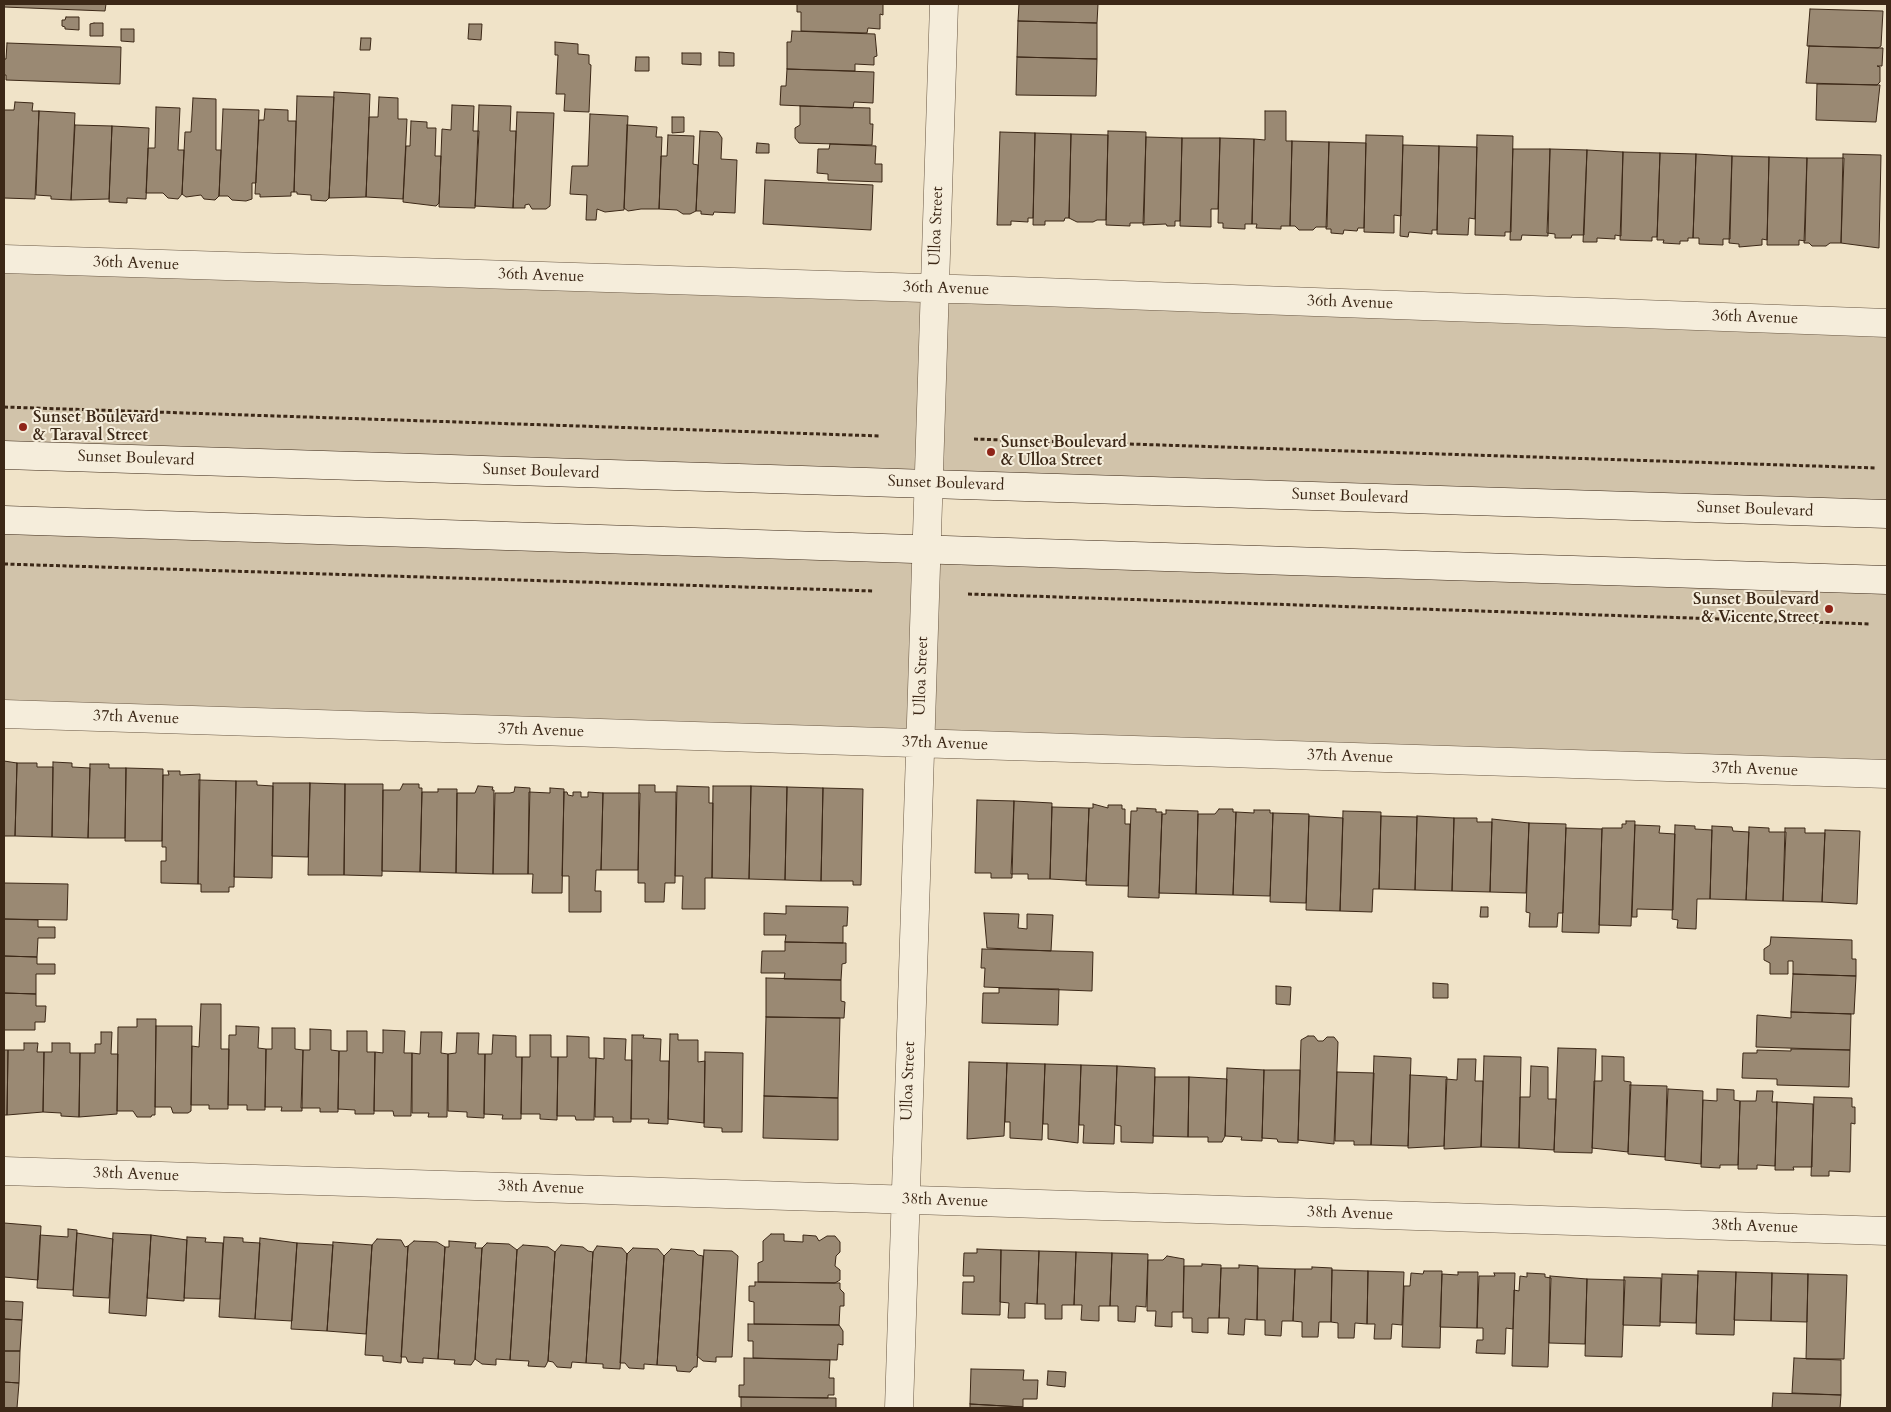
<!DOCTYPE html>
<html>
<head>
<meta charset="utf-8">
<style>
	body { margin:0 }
	#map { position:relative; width:1891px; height:1412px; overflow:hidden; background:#f0e3c8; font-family:Cardo,serif }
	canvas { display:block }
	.frame { position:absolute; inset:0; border:5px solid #3c2817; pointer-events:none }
</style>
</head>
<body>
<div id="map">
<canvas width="1891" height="1412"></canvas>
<div class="frame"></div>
</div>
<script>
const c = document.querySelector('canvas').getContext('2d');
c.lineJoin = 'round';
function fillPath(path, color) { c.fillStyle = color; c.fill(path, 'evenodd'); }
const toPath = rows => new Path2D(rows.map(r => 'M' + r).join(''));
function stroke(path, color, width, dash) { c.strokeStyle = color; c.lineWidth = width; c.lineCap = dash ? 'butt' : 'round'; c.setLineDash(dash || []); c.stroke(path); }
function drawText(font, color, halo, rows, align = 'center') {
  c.font = font + ' Cardo,serif'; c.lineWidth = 4; c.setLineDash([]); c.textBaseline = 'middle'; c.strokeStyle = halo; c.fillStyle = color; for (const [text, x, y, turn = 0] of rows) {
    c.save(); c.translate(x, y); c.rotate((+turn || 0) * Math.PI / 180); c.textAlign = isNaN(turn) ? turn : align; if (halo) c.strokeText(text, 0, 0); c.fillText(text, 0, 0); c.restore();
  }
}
fillPath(toPath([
	[4,259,1887,323,1887,514,4,454],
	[4,520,1887,580,1887,774,4,714]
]), '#d1c3aa');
const building = toPath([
	[4,4,106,4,105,11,4,7,4,4],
	[797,4,883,4,883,15,880,14,880,29,868,28,867,33,801,31,801,12,797,12,797,4],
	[1019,4,1098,4,1097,23,1018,21,1019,4],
	[1810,9,1883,11,1881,46,1878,48,1807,46,1810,9],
	[66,17,79,17,79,30,65,29,65,27,62,26,62,20,65,20,66,17],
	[1018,21,1097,23,1097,59,1017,57,1018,21],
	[94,23,103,23,103,36,90,36,90,24,94,23],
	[469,24,482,24,481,40,468,39,469,24],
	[121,29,134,29,134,42,121,41,121,29],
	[792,31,875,34,877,56,874,57,874,65,855,64,855,71,787,69,787,42,791,42,792,31],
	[361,38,371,38,370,50,360,50,361,38],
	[555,42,578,44,578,54,589,55,589,64,591,65,589,112,564,111,565,94,556,94,558,55,555,55,555,42],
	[7,43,121,47,120,84,6,80,6,75,4,75,4,59,6,59,7,43],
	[1809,46,1883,48,1882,66,1877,66,1880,67,1880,82,1877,85,1806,83,1809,46],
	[719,52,734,53,734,66,719,66,719,52],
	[682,53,701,53,701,65,682,64,682,53],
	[636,57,649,57,649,71,635,71,636,57],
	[1017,57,1097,59,1096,96,1016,95,1017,57],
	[787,69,874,72,873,103,854,102,853,108,780,105,781,86,786,86,787,69],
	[1817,84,1880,85,1876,122,1816,120,1817,84],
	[334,92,370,94,366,197,329,198,334,92],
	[297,96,334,97,329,198,326,201,311,200,311,195,297,194,297,192,294,192,297,96],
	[379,97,398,98,398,119,407,119,403,199,366,197,369,117,378,117,379,97],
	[193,98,216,99,216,150,221,150,219,196,215,200,204,199,201,195,186,197,182,194,185,132,191,132,193,98],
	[15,102,33,103,32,111,39,111,35,199,4,198,4,110,14,110,15,102],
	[452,105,474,106,473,131,479,131,475,208,439,207,442,129,451,130,452,105],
	[479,105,511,106,510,131,516,131,513,208,475,206,479,105],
	[800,106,870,108,870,124,873,124,872,145,799,143,795,138,795,128,800,125,800,106],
	[156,107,180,108,178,150,184,150,182,194,178,199,168,198,163,193,146,193,148,148,155,148,156,107],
	[223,109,259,110,256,183,252,183,252,199,246,201,232,200,228,196,219,196,223,109],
	[265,109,288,110,288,121,296,121,294,192,291,192,291,196,260,197,260,194,255,194,259,120,264,120,265,109],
	[39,111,75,113,71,200,51,199,51,196,36,195,39,111],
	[1265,111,1286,111,1286,141,1292,141,1290,226,1281,226,1281,229,1256,228,1257,224,1252,224,1254,139,1265,140,1265,111],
	[517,112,554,113,550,206,546,209,532,209,529,204,525,205,525,208,513,208,517,112],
	[590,114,628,116,624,210,605,212,597,209,596,220,586,220,587,195,570,194,572,166,588,166,590,114],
	[672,117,684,117,684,132,672,133,672,117],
	[411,121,427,122,427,128,436,128,435,156,441,156,439,203,436,206,403,202,406,146,410,146,411,121],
	[75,125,112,126,109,199,71,200,75,125],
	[627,125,657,127,656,137,662,137,659,209,641,209,628,211,624,208,627,125],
	[112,126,149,128,146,199,127,198,127,203,109,202,112,126],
	[700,131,718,132,722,138,721,159,737,160,735,213,714,212,713,215,701,214,701,211,696,211,700,131],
	[1108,131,1146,132,1144,223,1130,223,1130,226,1106,225,1108,131],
	[1000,132,1035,133,1033,218,1028,218,1028,222,1011,221,1011,225,997,225,1000,132],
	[1035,133,1071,134,1069,218,1065,218,1064,221,1045,221,1045,225,1033,225,1035,133],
	[1071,134,1108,135,1106,220,1097,220,1093,222,1077,222,1069,218,1071,134],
	[668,135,694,136,693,164,698,165,696,211,690,214,683,214,677,210,659,209,661,156,667,156,668,135],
	[1366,135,1403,136,1401,216,1394,215,1394,233,1364,232,1366,135],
	[1477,135,1513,136,1511,232,1505,232,1505,236,1475,235,1477,135],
	[1146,137,1182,138,1180,221,1175,221,1175,226,1167,226,1166,224,1143,225,1146,137],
	[1182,138,1220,138,1218,209,1211,209,1211,227,1180,226,1182,138],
	[1220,138,1254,139,1252,224,1245,224,1245,229,1223,228,1223,223,1218,223,1220,138],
	[1292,141,1329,142,1327,227,1316,227,1313,230,1299,230,1295,226,1290,226,1292,141],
	[1329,142,1366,143,1364,228,1358,228,1357,231,1344,230,1343,234,1331,233,1331,229,1326,229,1329,142],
	[757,143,769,144,769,153,756,153,757,143],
	[830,144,876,146,875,164,882,164,882,182,828,180,828,174,817,173,818,149,829,149,830,144],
	[1403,145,1439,146,1437,230,1432,230,1432,234,1409,232,1408,237,1400,236,1403,145],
	[1439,146,1477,147,1475,219,1469,218,1468,235,1437,234,1439,146],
	[1513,149,1550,149,1548,236,1522,235,1521,240,1510,240,1513,149],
	[1550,149,1587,150,1584,235,1572,235,1571,238,1555,238,1555,234,1547,233,1550,149],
	[1587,150,1623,152,1621,236,1615,235,1615,239,1597,238,1597,242,1583,242,1587,150],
	[1623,152,1660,153,1657,237,1652,237,1652,241,1620,240,1623,152],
	[1660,153,1696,154,1693,238,1688,238,1688,241,1680,241,1680,244,1663,243,1664,240,1657,240,1660,153],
	[1696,154,1732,156,1730,239,1723,239,1723,245,1699,244,1699,238,1693,238,1696,154],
	[1843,154,1881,155,1879,248,1841,243,1843,154],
	[1732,156,1769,157,1767,240,1762,239,1762,245,1739,247,1739,244,1729,243,1732,156],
	[1769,157,1807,158,1805,241,1799,240,1799,245,1767,245,1769,157],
	[1807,158,1844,158,1841,243,1830,243,1826,246,1812,246,1809,243,1804,243,1807,158],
	[765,180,873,185,871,230,763,224,765,180],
	[4,761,17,763,15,836,4,836,4,761],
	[53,762,72,763,72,767,90,768,88,838,52,837,53,762],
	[17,763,37,763,37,767,53,767,52,837,15,836,17,763],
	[90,764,109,764,109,768,126,768,125,838,88,838,90,764],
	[126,768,163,769,162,841,125,841,126,768],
	[168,771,180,771,180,775,200,774,198,884,161,883,161,861,166,861,166,847,162,847,163,775,169,775,168,771],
	[199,780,236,781,234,887,229,887,229,892,201,892,201,884,198,884,199,780],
	[236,781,257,781,257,785,273,786,272,878,234,877,236,781],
	[273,783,310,783,308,857,272,856,273,783],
	[310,783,345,784,344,875,308,875,310,783],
	[345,784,383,784,382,876,344,875,345,784],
	[403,784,419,784,419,788,422,788,420,872,382,871,383,790,400,790,403,784],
	[639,785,655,785,655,792,676,792,675,883,665,883,664,902,645,902,645,883,638,883,639,785],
	[478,786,493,787,492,790,494,790,493,874,456,873,457,793,475,793,478,786],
	[677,786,709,787,709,803,713,803,712,878,705,878,705,909,682,909,683,876,675,876,677,786],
	[713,786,751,786,749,879,712,878,713,786],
	[751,786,787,787,785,880,749,879,751,786],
	[515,787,530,788,528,874,493,874,495,793,510,793,514,792,515,787],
	[787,787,823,788,821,881,785,880,787,787],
	[550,788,564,789,562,893,532,893,533,874,528,874,529,792,550,793,550,788],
	[823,788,863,789,861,885,853,885,853,881,821,881,823,788],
	[438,789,457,789,456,873,420,872,422,792,438,792,438,789],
	[564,792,567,792,568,795,573,796,573,792,581,792,581,797,588,797,588,792,603,793,601,870,596,870,595,891,601,891,601,912,569,912,569,876,562,876,564,792],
	[603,793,640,793,638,870,601,870,603,793],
	[977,800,1014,801,1012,878,991,878,991,873,975,873,977,800],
	[1014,801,1052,803,1050,879,1028,879,1028,874,1011,874,1014,801],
	[1093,804,1108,808,1108,805,1122,805,1122,809,1125,809,1125,824,1130,824,1128,886,1086,885,1089,808,1093,808,1093,804],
	[1052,807,1089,808,1086,881,1050,879,1052,807],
	[1137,808,1156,809,1156,812,1162,812,1159,898,1128,897,1131,811,1137,811,1137,808],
	[1219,809,1233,809,1233,812,1236,812,1233,895,1196,894,1198,814,1215,814,1219,809],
	[1166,810,1198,811,1196,894,1159,893,1162,814,1166,814,1166,810],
	[1254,810,1270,810,1270,813,1273,813,1270,896,1233,895,1236,812,1254,813,1254,810],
	[1343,811,1381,812,1379,889,1373,889,1372,912,1340,911,1343,811],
	[1273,813,1309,814,1306,903,1270,902,1273,813],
	[1309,816,1343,818,1340,911,1306,910,1309,816],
	[1381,816,1417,817,1415,890,1379,889,1381,816],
	[1417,816,1454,818,1452,891,1415,890,1417,816],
	[1454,818,1477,818,1477,822,1492,822,1490,892,1452,891,1454,818],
	[1492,819,1529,823,1526,893,1490,892,1492,819],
	[1626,821,1635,821,1631,926,1599,925,1602,828,1622,828,1622,824,1626,824,1626,821],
	[1529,823,1566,824,1563,913,1558,913,1557,927,1529,927,1530,913,1526,912,1529,823],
	[1635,825,1660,826,1659,833,1675,834,1673,910,1637,909,1637,917,1632,917,1635,825],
	[1675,825,1695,826,1695,829,1712,830,1710,899,1697,899,1696,929,1677,928,1678,920,1672,919,1675,825],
	[1712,826,1732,827,1733,831,1749,832,1746,900,1710,899,1712,826],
	[1749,827,1769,828,1769,832,1786,832,1783,901,1746,900,1749,827],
	[1566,828,1602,829,1599,933,1562,932,1566,828],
	[1785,828,1805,828,1805,833,1825,833,1822,902,1783,901,1785,828],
	[1825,830,1860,831,1857,904,1822,902,1825,830],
	[4,883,68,884,67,920,4,919,4,883],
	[786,906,848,907,847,926,843,926,843,943,785,942,786,935,764,935,764,913,786,914,786,906],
	[1481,907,1488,907,1488,917,1480,917,1481,907],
	[984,913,1019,914,1018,928,1027,929,1027,914,1053,915,1051,951,987,948,984,913],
	[4,919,38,920,38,927,55,927,55,938,38,938,37,957,4,956,4,919],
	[1771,937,1852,940,1852,959,1856,959,1856,976,1793,974,1793,961,1788,961,1788,974,1770,974,1770,963,1764,960,1764,949,1770,945,1771,937],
	[785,942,846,943,846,963,842,964,841,980,784,979,785,973,761,973,762,951,785,951,785,942],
	[982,949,1093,952,1092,991,984,987,985,968,981,968,982,949],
	[4,956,37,957,37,964,55,964,55,974,36,974,36,994,4,993,4,956],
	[1793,974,1856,976,1854,1014,1791,1012,1793,974],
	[766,978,841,980,841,1001,845,1002,844,1018,766,1017,766,978],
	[1433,983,1448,984,1448,998,1433,998,1433,983],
	[1276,986,1291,987,1290,1005,1276,1004,1276,986],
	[999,988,1059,989,1058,1025,982,1023,983,993,999,993,999,988],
	[4,993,36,994,36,1006,46,1006,45,1022,35,1022,35,1030,4,1030,4,993],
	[201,1004,221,1004,221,1049,229,1049,228,1109,209,1109,209,1105,191,1105,192,1046,199,1047,201,1004],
	[1791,1012,1851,1014,1850,1050,1756,1047,1757,1015,1791,1018,1791,1012],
	[766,1017,840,1018,838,1098,764,1096,766,1017],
	[137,1019,156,1019,155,1115,152,1115,151,1117,137,1117,133,1111,117,1111,118,1027,137,1027,137,1019],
	[156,1026,192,1026,191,1111,188,1113,173,1113,171,1107,155,1107,156,1026],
	[236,1026,259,1027,258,1048,266,1049,265,1110,247,1110,247,1105,228,1105,229,1035,236,1035,236,1026],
	[272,1028,295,1028,295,1049,303,1050,302,1111,281,1111,282,1107,265,1107,266,1049,272,1049,272,1028],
	[310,1029,331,1030,331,1050,339,1051,338,1112,320,1112,320,1108,301,1108,303,1050,310,1050,310,1029],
	[383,1030,405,1031,404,1053,412,1053,411,1116,394,1116,393,1111,374,1111,375,1052,383,1053,383,1030],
	[347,1031,367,1031,367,1052,375,1052,374,1114,355,1114,355,1110,338,1109,339,1051,347,1051,347,1031],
	[101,1032,112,1032,111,1054,118,1054,117,1114,79,1117,80,1053,95,1053,95,1044,101,1044,101,1032],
	[421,1032,442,1032,441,1053,448,1054,447,1117,428,1117,429,1113,412,1113,412,1053,420,1054,421,1032],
	[457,1033,479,1033,478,1054,485,1054,484,1118,467,1117,467,1112,448,1111,448,1054,456,1053,457,1033],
	[670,1034,678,1034,678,1040,698,1040,698,1062,705,1061,704,1123,668,1119,670,1034],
	[493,1035,516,1036,516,1057,522,1057,521,1119,502,1119,503,1115,484,1114,485,1054,492,1054,493,1035],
	[530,1035,551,1035,551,1057,558,1057,557,1120,540,1119,540,1114,521,1114,522,1057,530,1057,530,1035],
	[632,1035,644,1035,643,1038,661,1039,660,1061,669,1061,668,1124,648,1123,649,1119,631,1119,632,1035],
	[567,1036,589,1037,589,1058,596,1058,594,1120,576,1120,575,1116,557,1116,558,1057,567,1057,567,1036],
	[1308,1036,1314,1036,1318,1041,1323,1041,1327,1037,1334,1037,1338,1042,1334,1144,1298,1140,1301,1040,1308,1036],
	[604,1038,626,1039,625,1060,632,1060,631,1122,613,1122,613,1117,595,1117,596,1058,604,1059,604,1038],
	[24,1043,38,1043,37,1052,44,1052,43,1112,7,1115,8,1050,24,1050,24,1043],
	[52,1043,70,1043,70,1053,80,1053,79,1117,61,1116,61,1113,43,1112,44,1052,52,1052,52,1043],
	[1558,1048,1596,1049,1592,1153,1554,1152,1558,1048],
	[1791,1049,1850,1050,1849,1087,1777,1085,1777,1079,1742,1078,1743,1053,1757,1053,1757,1050,1791,1051,1791,1049],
	[4,1050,8,1050,7,1115,4,1115,4,1050],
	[705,1052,743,1053,742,1132,722,1132,722,1128,704,1127,705,1052],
	[1374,1056,1411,1058,1408,1146,1371,1145,1374,1056],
	[1484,1056,1521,1057,1519,1148,1481,1147,1484,1056],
	[1602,1056,1624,1057,1624,1081,1631,1082,1628,1152,1592,1148,1594,1081,1602,1081,1602,1056],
	[1458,1059,1476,1059,1475,1081,1483,1081,1481,1147,1444,1149,1446,1079,1457,1080,1458,1059],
	[969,1062,1007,1063,1004,1136,967,1139,969,1062],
	[1007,1063,1045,1064,1042,1140,1010,1138,1010,1122,1005,1122,1007,1063],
	[1045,1064,1081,1065,1078,1143,1048,1139,1048,1124,1043,1124,1045,1064],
	[1081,1065,1117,1066,1114,1144,1083,1143,1084,1125,1079,1125,1081,1065],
	[1117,1066,1155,1068,1153,1143,1121,1142,1121,1126,1115,1125,1117,1066],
	[1531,1066,1548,1067,1548,1099,1556,1099,1554,1150,1519,1148,1520,1097,1530,1097,1531,1066],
	[1227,1068,1264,1070,1262,1141,1241,1140,1242,1137,1225,1136,1227,1068],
	[1264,1070,1300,1070,1298,1143,1278,1142,1277,1139,1262,1138,1264,1070],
	[1337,1072,1374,1073,1371,1145,1354,1145,1354,1141,1335,1141,1337,1072],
	[1410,1075,1447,1077,1444,1146,1408,1148,1410,1075],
	[1155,1077,1189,1077,1188,1137,1153,1136,1155,1077],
	[1189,1077,1227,1079,1225,1136,1222,1142,1208,1142,1208,1137,1188,1137,1189,1077],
	[1630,1085,1667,1086,1665,1157,1628,1154,1630,1085],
	[1668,1089,1703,1091,1701,1164,1665,1160,1668,1089],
	[1717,1089,1734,1090,1734,1100,1740,1101,1738,1165,1720,1165,1720,1168,1701,1167,1703,1100,1717,1101,1717,1089],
	[1757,1091,1773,1091,1772,1102,1777,1102,1775,1166,1757,1165,1757,1169,1738,1169,1740,1101,1756,1101,1757,1091],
	[764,1096,838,1098,838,1140,763,1138,764,1096],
	[1814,1097,1852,1098,1852,1107,1855,1107,1855,1124,1851,1123,1850,1172,1829,1171,1829,1176,1811,1176,1814,1097],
	[1777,1102,1813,1104,1812,1167,1793,1167,1794,1170,1775,1170,1777,1102],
	[4,1223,41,1226,38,1280,4,1277,4,1223],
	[68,1229,77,1230,73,1290,37,1288,40,1235,68,1237,68,1229],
	[77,1233,113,1239,109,1298,73,1296,77,1233],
	[113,1233,151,1235,146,1316,109,1313,113,1233],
	[771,1234,784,1234,784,1241,803,1242,803,1235,816,1236,819,1241,827,1236,835,1236,840,1242,840,1252,836,1256,835,1266,840,1270,840,1280,835,1283,758,1282,758,1263,763,1261,763,1241,771,1234],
	[151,1235,187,1240,184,1301,147,1298,151,1235],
	[187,1237,206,1238,205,1242,223,1243,220,1299,184,1298,187,1237],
	[224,1237,243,1238,243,1242,260,1243,255,1319,219,1317,224,1237],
	[260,1238,297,1243,292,1321,255,1319,260,1238],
	[377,1239,401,1240,405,1247,408,1246,401,1363,383,1361,383,1356,365,1355,372,1245,377,1239],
	[414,1241,437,1242,445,1247,438,1359,423,1358,423,1363,408,1362,406,1357,401,1357,408,1246,414,1241],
	[449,1241,476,1243,475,1248,482,1248,475,1359,471,1365,454,1364,455,1360,438,1359,445,1247,449,1247,449,1241],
	[333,1242,372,1245,366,1334,327,1331,333,1242],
	[297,1243,333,1245,327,1331,291,1329,297,1243],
	[487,1243,509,1244,517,1250,510,1360,496,1359,496,1365,482,1364,475,1359,482,1248,487,1243],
	[523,1245,548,1247,555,1252,548,1361,545,1367,528,1366,529,1361,510,1360,517,1250,523,1245],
	[561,1245,583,1247,588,1251,593,1252,586,1363,572,1362,571,1368,557,1367,553,1362,548,1361,555,1252,561,1245],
	[597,1246,622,1248,627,1254,620,1369,603,1368,603,1364,586,1363,593,1252,597,1246],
	[633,1248,658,1249,664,1256,657,1365,644,1364,644,1369,629,1368,625,1363,620,1363,627,1254,633,1248],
	[671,1249,694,1251,698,1255,703,1256,697,1367,694,1367,690,1372,677,1371,676,1366,657,1365,664,1256,671,1249],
	[977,1249,1001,1250,1000,1315,962,1314,963,1282,974,1282,974,1276,963,1276,964,1253,977,1253,977,1249],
	[704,1250,732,1251,738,1256,732,1357,716,1357,716,1362,703,1361,697,1356,704,1250],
	[1001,1250,1039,1251,1037,1304,1025,1303,1025,1318,1008,1318,1009,1303,1000,1302,1001,1250],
	[1039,1251,1076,1252,1074,1305,1062,1305,1062,1319,1045,1319,1045,1304,1037,1304,1039,1251],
	[1076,1252,1112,1253,1110,1306,1099,1306,1099,1321,1081,1320,1082,1305,1074,1305,1076,1252],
	[1112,1253,1148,1254,1146,1307,1136,1306,1135,1322,1118,1321,1118,1306,1110,1306,1112,1253],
	[1167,1256,1184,1259,1183,1312,1172,1312,1172,1327,1155,1326,1156,1311,1147,1311,1148,1260,1163,1260,1167,1256],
	[1202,1264,1221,1265,1221,1268,1219,1318,1208,1318,1208,1333,1192,1332,1192,1318,1183,1318,1184,1266,1202,1266,1202,1264],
	[1239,1265,1258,1266,1257,1320,1245,1319,1244,1335,1228,1334,1229,1318,1219,1318,1221,1268,1239,1268,1239,1265],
	[1312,1267,1332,1268,1331,1322,1319,1322,1318,1337,1302,1337,1302,1322,1293,1321,1295,1269,1312,1269,1312,1267],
	[1258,1268,1295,1269,1293,1321,1282,1321,1281,1336,1265,1335,1265,1320,1257,1320,1258,1268],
	[1332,1270,1368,1271,1367,1324,1355,1323,1354,1338,1338,1338,1338,1323,1331,1322,1332,1270],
	[1368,1271,1404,1272,1402,1325,1392,1324,1391,1339,1374,1339,1375,1324,1367,1324,1368,1271],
	[1424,1271,1442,1271,1440,1348,1402,1347,1404,1286,1410,1286,1411,1273,1423,1274,1424,1271],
	[1698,1271,1736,1272,1734,1335,1696,1334,1698,1271],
	[1458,1272,1478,1272,1477,1328,1440,1327,1442,1274,1458,1275,1458,1272],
	[1736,1272,1772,1273,1771,1321,1734,1320,1736,1272],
	[1494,1273,1515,1273,1513,1329,1506,1328,1505,1354,1476,1353,1477,1340,1483,1340,1483,1328,1477,1328,1479,1276,1495,1276,1494,1273],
	[1527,1273,1545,1274,1545,1277,1551,1278,1548,1367,1512,1366,1514,1290,1519,1291,1520,1276,1527,1277,1527,1273],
	[1772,1273,1808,1274,1807,1322,1771,1321,1772,1273],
	[1662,1274,1698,1275,1696,1323,1660,1322,1662,1274],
	[1808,1274,1847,1275,1844,1359,1806,1359,1808,1274],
	[1550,1276,1587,1279,1585,1344,1549,1343,1550,1276],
	[1624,1277,1661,1278,1660,1326,1623,1325,1624,1277],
	[1587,1279,1625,1280,1622,1357,1585,1356,1587,1279],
	[755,1282,840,1283,840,1289,844,1293,844,1306,840,1306,839,1325,754,1324,754,1302,749,1301,749,1286,755,1286,755,1282],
	[4,1301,23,1302,22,1320,4,1319,4,1301],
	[4,1319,22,1320,20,1351,4,1351,4,1319],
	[748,1324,839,1325,843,1331,843,1345,838,1344,837,1360,753,1358,753,1341,748,1341,748,1324],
	[4,1351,20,1351,19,1383,4,1382,4,1351],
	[744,1358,830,1360,829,1378,834,1378,834,1395,828,1395,828,1398,739,1397,739,1385,744,1385,744,1358],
	[1794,1358,1841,1360,1841,1395,1792,1393,1794,1358],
	[971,1369,1024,1370,1023,1380,1038,1380,1037,1399,1023,1399,1023,1407,970,1404,971,1369],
	[1048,1371,1066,1372,1065,1387,1047,1385,1048,1371],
	[4,1382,19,1383,17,1408,4,1408,4,1382],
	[1773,1393,1841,1395,1840,1408,1772,1408,1773,1393],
	[741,1397,836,1398,836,1408,741,1408,741,1397],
	[970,1404,1023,1407,1023,1408,970,1408,970,1404]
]);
fillPath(building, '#9a8973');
stroke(building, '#3c2817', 1);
const minor = toPath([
	[4,259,987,290,1887,323],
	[4,714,1887,774],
	[4,1171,1887,1231],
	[899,1408,944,4]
]);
const secondary = toPath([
	[4,455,1887,514],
	[4,520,1887,580]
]);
stroke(minor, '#695743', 29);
stroke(secondary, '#3c2817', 29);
stroke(toPath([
	[4,407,881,436],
	[974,439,1877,468],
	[4,564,873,591],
	[968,594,1871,624]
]), '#3c2817', 3, [4, 2.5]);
stroke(minor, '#f5eddb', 28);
stroke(secondary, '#f5eddb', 28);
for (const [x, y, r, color] of [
	[23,427,5,"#8f2418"],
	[991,452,5,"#8f2418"],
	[1829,609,5,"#8f2418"]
]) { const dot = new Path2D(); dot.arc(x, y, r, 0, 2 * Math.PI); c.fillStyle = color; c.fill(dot); stroke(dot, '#f5eddb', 2); }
drawText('16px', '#3c2817', '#f5eddb', [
	["Ulloa Street",937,226,-88],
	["36th Avenue",136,264,2],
	["36th Avenue",541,276,2],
	["36th Avenue",946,289,2],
	["36th Avenue",1350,303,2],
	["36th Avenue",1755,318,2],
	["Sunset Boulevard",136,459,2],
	["Sunset Boulevard",541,472,2],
	["Sunset Boulevard",946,484,2],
	["Sunset Boulevard",1350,497,2],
	["Sunset Boulevard",1755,510,2],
	["Ulloa Street",922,676,-88],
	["37th Avenue",136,718,2],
	["37th Avenue",541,731,2],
	["37th Avenue",945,744,2],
	["37th Avenue",1350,757,2],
	["37th Avenue",1755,770,2],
	["Ulloa Street",909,1081,-88],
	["38th Avenue",136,1175,2],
	["38th Avenue",541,1188,2],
	["38th Avenue",945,1201,2],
	["38th Avenue",1350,1214,2],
	["38th Avenue",1755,1227,2]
]);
drawText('bold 16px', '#3c2817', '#f5eddb', [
	["Sunset Boulevard",33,418],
	["& Taraval Street",33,436],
	["Sunset Boulevard",1001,443],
	["& Ulloa Street",1001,461],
	["Sunset Boulevard",1819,600,"right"],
	["& Vicente Street",1819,618,"right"]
], 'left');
</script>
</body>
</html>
